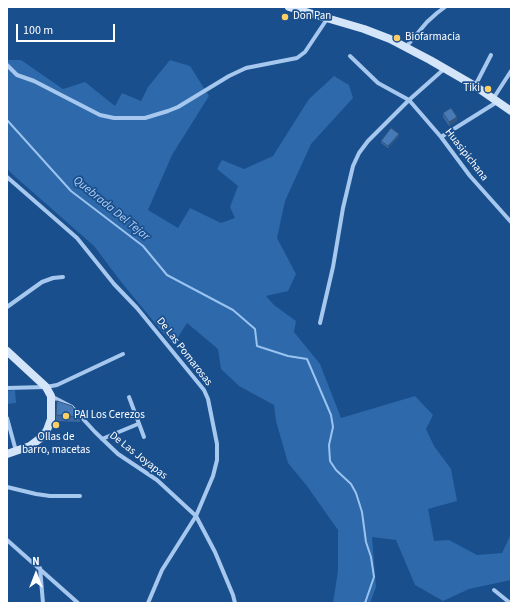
<!DOCTYPE html>
<html>
<head>
<meta charset="utf-8">
<style>
	body { margin:0 }
	#map { position:relative; width:518px; height:610px; overflow:hidden; background:#1a4f8d; font-family:"Source Sans 3",sans-serif }
	canvas { display:block }
	.frame { position:absolute; inset:0; border:8px solid #fff; pointer-events:none }
	.north { position:absolute; left:16px; top:554px; width:40px; height:40px; -webkit-text-stroke:3px #1a4f8d; paint-order:stroke; rotate:0deg; font-size:11px; font-weight:700; line-height:16px; text-align:center; color:#fff }
	.north::after { content:''; display:block; margin:auto; width:14px; height:18px; background:#fff; clip-path:polygon(50% 0,100% 100%,50% 72%,0 100%) }
	.scale { position:absolute; left:16px; top:24px; width:99px; height:18px; box-sizing:border-box; border:2px solid #fff; border-top:0; padding-left:5px; font-size:12px; line-height:14px; white-space:nowrap; color:#fff; -webkit-text-stroke:3px #1a4f8d; paint-order:stroke }
</style>
</head>
<body>
<div id="map">
<canvas width="518" height="610"></canvas>
<div class="frame"></div>
<div class="north">N</div>
<div class="scale">100 m</div>
</div>
<script>
const c = document.querySelector('canvas').getContext('2d');
c.lineJoin = 'round';
function fillPath(path, color) { c.fillStyle = color; c.fill(path, 'evenodd'); }
const toPath = rows => new Path2D(rows.map(r => 'M' + r).join(''));
function stroke(path, color, width, dash) { c.strokeStyle = color; c.lineWidth = width; c.lineCap = dash ? 'butt' : 'round'; c.setLineDash(dash || []); c.stroke(path); }
function drawText(font, color, halo, rows, align = 'center') {
  c.font = font + ' "Source Sans 3",sans-serif'; c.lineWidth = 3.5; c.setLineDash([]); c.textBaseline = 'middle'; c.strokeStyle = halo; c.fillStyle = color; for (const [text, x, y, turn = 0] of rows) {
    c.save(); c.translate(x, y); c.rotate((+turn || 0) * Math.PI / 180); c.textAlign = isNaN(turn) ? turn : align; if (halo) c.strokeText(text, 0, 0); c.fillText(text, 0, 0); c.restore();
  }
}
fillPath(toPath([
	[7,60,21,60,63,89,85,82,115,106,122,93,141,101,148,87,170,60,190,66,209,96,172,155,148,210,178,228,190,208,221,223,235,218,230,207,238,186,217,169,222,160,244,169,273,156,309,99,334,76,349,85,353,98,311,144,285,201,277,238,296,274,288,291,266,296,274,305,296,321,294,332,320,364,341,418,415,396,433,415,426,429,434,446,451,469,457,501,428,509,434,541,449,540,477,555,502,553,511,534,511,580,469,589,443,601,415,585,396,540,372,537,376,587,370,603,333,603,338,571,338,530,307,486,288,463,276,421,274,405,239,386,221,369,218,349,187,323,173,345,122,283,94,246,11,173,7,168],
	[15,390,16,403,7,404,7,391]
]), '#2d69ab');
stroke(toPath([
	[7,120,71,191,143,246,167,275,233,310,255,329,257,346,288,356,307,359,331,415,333,427,329,445,330,461,336,470,351,484,356,493,362,512,366,542,371,557,374,577,365,603]
]), '#9ac3f0', 2);
stroke(toPath([
	[406,47,427,22,437,13,445,7],
	[350,56,378,83,409,100,441,137,470,176,511,222],
	[7,65,17,75,34,81,100,115,114,118,145,118,168,111,178,107,229,76,246,68,297,58,305,52,327,19],
	[475,86,491,55],
	[493,99,511,71],
	[441,137,497,102],
	[7,177,77,238,114,284,137,308,204,390,208,399,217,444,217,460,213,476,196,516,162,570,148,603],
	[7,307,42,282,53,278,63,277],
	[320,323,333,267,343,208,353,166,359,153,368,141,409,100,444,69],
	[7,388,46,387,57,385,123,354],
	[51,396,72,407,95,432,118,454,157,480,196,516,215,552,233,595,235,603],
	[129,397,144,437],
	[7,418,16,451],
	[102,439,138,424],
	[7,487,36,494,50,496,80,496],
	[7,540,78,603],
	[40,568,43,603],
	[494,590,510,603]
]), '#a7c8ee', 4);
stroke(toPath([
	[289,7,364,29,390,39,430,60,475,86,511,111],
	[7,351,46,387,51,396,51,419,47,430,42,437,30,446,7,454]
]), '#d4e5fa', 8);
fillPath(toPath([
	[443,113,457,121,449,126,443,117],
	[399,136,388,148,381,143,381,141],
	[56,415,80,417,80,422,56,421]
]), '#3d6a9e');
fillPath(toPath([
	[457,117,457,121,449,126,449,122],
	[399,134,399,136,388,148,388,146]
]), '#325681');
const building = toPath([
	[451,108,457,117,449,122,443,113,451,108],
	[391,128,399,134,388,146,381,141,391,128],
	[57,401,72,406,80,417,56,415,57,401]
]);
fillPath(building, '#477bb8');
stroke(building, '#325681', 1);
for (const [x, y, r, color] of [
	[285,17,4,"#ffcf64"],
	[397,38,4,"#ffcf64"],
	[488,89,4,"#ffcf64"],
	[66,416,4,"#ffcf64"],
	[56,425,4,"#ffcf64"]
]) { const dot = new Path2D(); dot.arc(x, y, r, 0, 2 * Math.PI); c.fillStyle = color; c.fill(dot); stroke(dot, '#1a4f8d', 1.5); }
drawText('11px', '#fff', '#1a4f8d', [
	["Don Pan",293,17],
	["Biofarmacia",405,38],
	["Tiki",480,89,"right"],
	["PAI Los Cerezos",74,416],
	["Ollas de",56,438,"center"],
	["barro, macetas",56,451,"center"]
], 'left');
drawText('11px', '#fff', '#1a4f8d', [
	["Huasipichana",466,155,52],
	["De Las Pomarosas",184,352,52],
	["De Las Joyapas",138,456,38]
]);
drawText('italic 12px', '#b3d2f5', '#1a4f8d', [
	["Quebrada Del Tejar",111,209,39]
]);
</script>
</body>
</html>
